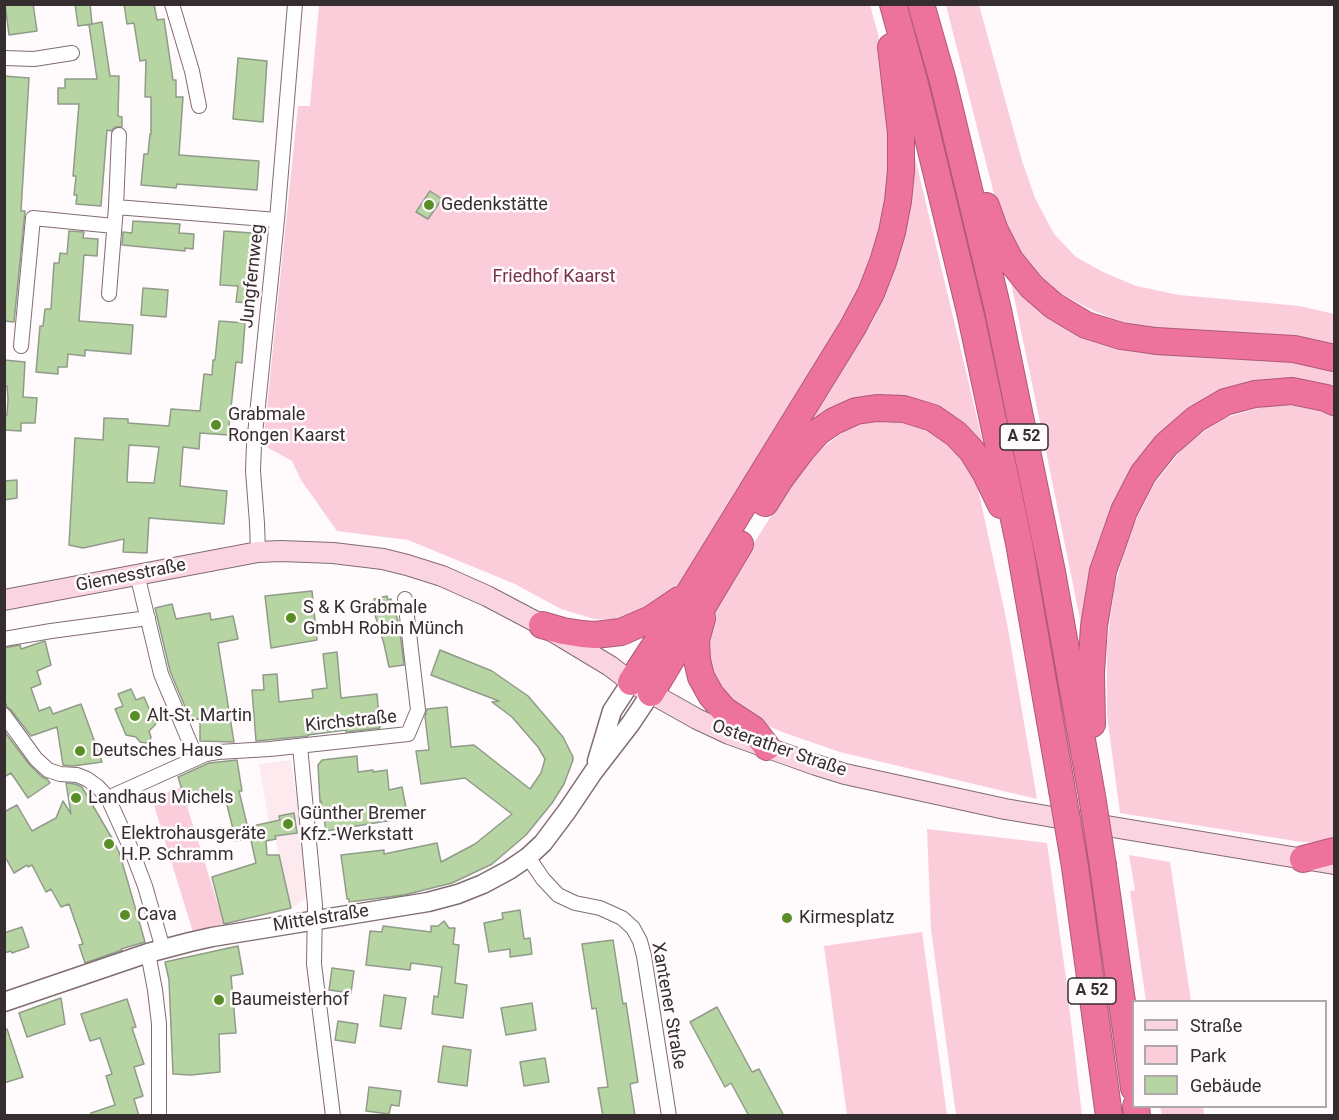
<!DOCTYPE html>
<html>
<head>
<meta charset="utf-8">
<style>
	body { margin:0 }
	#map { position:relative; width:1339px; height:1120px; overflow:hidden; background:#fffafb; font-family:Roboto,sans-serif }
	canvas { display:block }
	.frame { position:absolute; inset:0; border:6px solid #352d2f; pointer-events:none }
	.legend { position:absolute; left:1132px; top:1000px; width:195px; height:108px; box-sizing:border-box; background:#fffafb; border:2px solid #aea8a9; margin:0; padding:8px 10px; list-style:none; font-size:18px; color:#352d2f }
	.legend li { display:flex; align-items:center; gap:12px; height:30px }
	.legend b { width:30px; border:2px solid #aea8a9 }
</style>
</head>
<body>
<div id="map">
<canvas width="1339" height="1120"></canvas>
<div class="frame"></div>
<ul class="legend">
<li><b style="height:8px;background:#fad5e1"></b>Straße</li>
<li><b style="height:16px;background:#fbccd9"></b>Park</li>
<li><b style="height:16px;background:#b7d5a3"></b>Gebäude</li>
</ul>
</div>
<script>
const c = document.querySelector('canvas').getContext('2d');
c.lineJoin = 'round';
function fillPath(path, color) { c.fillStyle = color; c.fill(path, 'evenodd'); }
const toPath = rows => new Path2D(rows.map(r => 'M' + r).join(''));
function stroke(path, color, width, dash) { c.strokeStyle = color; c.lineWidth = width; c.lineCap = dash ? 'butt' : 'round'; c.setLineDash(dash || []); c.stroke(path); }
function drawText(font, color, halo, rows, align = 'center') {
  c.font = font + ' Roboto,sans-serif'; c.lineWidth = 5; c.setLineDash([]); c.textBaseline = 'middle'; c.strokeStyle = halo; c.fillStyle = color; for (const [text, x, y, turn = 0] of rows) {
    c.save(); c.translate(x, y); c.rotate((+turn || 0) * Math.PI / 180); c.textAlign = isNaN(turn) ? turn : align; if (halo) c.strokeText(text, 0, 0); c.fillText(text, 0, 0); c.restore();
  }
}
fillPath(toPath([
	[291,760,307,875,307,891,303,901,291,908,272,823,269,823,259,764]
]), '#fdeaef');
fillPath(toPath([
	[319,5,870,5,878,34,892,141,883,218,862,288,696,562,674,588,623,620,594,619,561,609,515,584,408,540,337,531,301,480,292,461,263,445,298,106,310,106],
	[946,5,979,5,1022,161,1035,198,1054,234,1076,257,1103,272,1136,286,1179,295,1300,306,1334,314,1334,344,1294,336,1159,328,1121,322,1092,310,1061,294,1041,277,1019,251,1005,226,995,198],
	[913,149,983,443,964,424,913,399,801,435,874,319,889,277],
	[1009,273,1052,313,1334,365,1334,393,1277,386,1161,443,1083,634,1046,451],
	[1291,405,1319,410,1334,415,1334,840,1327,843,1302,842,1120,813,1107,715,1107,645,1114,589,1129,534,1154,484,1186,444,1224,418,1266,406],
	[893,417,928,426,956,446,974,470,1007,623,1037,799,840,752,782,732,742,714,709,676,708,624,725,589,800,470,824,447,853,424],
	[181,787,224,924,193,932,152,799],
	[927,829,1047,843,1065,971,1082,1115,956,1115,931,929],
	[1129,855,1170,862,1191,1001,1146,1001,1130,891,1135,890],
	[922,932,947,1115,847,1115,824,946],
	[1160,1107,1203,1107,1204,1115,1162,1115]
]), '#fbccd9');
const building = toPath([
	[5,4,33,4,37,31,9,35,5,4],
	[75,4,90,4,92,24,102,22,110,76,119,76,118,116,122,117,122,127,115,127,111,131,107,130,101,206,76,204,77,195,74,195,76,176,73,176,79,104,58,104,58,88,65,88,65,79,97,79,89,25,92,24,78,26,75,4],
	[124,4,154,4,157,20,164,19,173,80,176,80,176,97,183,97,179,155,259,161,257,190,177,184,176,188,141,185,144,154,148,154,150,134,151,134,151,97,145,97,146,60,140,61,134,23,127,24,124,4],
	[238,58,267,61,263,122,233,119,238,58],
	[4,76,29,78,21,211,25,211,14,322,4,321,4,76],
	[430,191,442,199,428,219,416,212,430,191],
	[133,221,180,224,179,233,194,234,193,249,185,248,185,251,122,245,123,232,132,233,133,221],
	[69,231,84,232,83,238,98,239,97,256,84,255,79,321,133,325,131,354,85,350,85,356,68,354,67,367,58,367,58,374,36,372,40,326,43,326,45,309,51,309,54,263,59,263,60,253,67,254,69,231],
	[224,231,252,233,248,287,252,287,250,303,236,302,238,286,220,285,224,231],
	[143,288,168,290,166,317,141,315,143,288],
	[219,321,245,323,242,363,236,362,228,435,200,433,199,449,183,447,180,486,227,491,224,524,149,518,147,553,123,552,124,539,83,548,69,545,75,438,103,440,104,418,128,419,128,423,169,426,171,409,200,411,204,374,212,375,213,360,215,360,219,321],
	[129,445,159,447,154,483,127,482,129,445],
	[4,360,25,362,23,397,37,398,35,423,21,423,21,431,4,430,4,415,7,415,8,399,7,386,4,386,4,360],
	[17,480,17,498,4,500,4,481,17,480],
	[312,591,317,640,271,648,265,596,312,591],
	[387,596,388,600,391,599,399,624,404,665,389,667,384,644,372,605,375,604,374,599,387,596],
	[172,604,176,619,210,613,211,620,233,616,238,639,218,643,234,742,200,741,200,718,191,721,170,671,155,608,172,604],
	[45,641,51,665,37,671,41,684,31,688,39,711,50,707,53,714,81,704,102,762,73,766,63,765,57,727,31,736,11,710,7,707,4,699,4,648,20,645,21,649,45,641],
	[440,650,492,671,528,696,563,737,573,757,573,760,564,784,552,803,526,835,492,864,452,883,404,895,349,902,349,899,347,899,341,855,384,850,384,854,437,843,441,862,475,844,512,814,465,778,421,784,416,751,429,750,425,717,427,709,447,707,451,747,474,745,530,789,541,773,545,759,538,747,512,717,492,702,499,701,431,675,440,650],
	[337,652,341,698,377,694,380,728,346,732,346,730,308,735,308,736,256,741,252,690,264,690,263,675,277,674,279,702,313,698,312,690,327,688,323,654,337,652],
	[131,689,136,700,144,697,156,724,149,731,151,737,150,741,145,743,140,742,136,737,126,735,115,709,123,706,118,694,131,689],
	[4,731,29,764,42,777,47,779,50,783,28,798,11,773,4,777,4,731],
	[357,756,358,772,373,770,373,772,387,770,389,790,402,787,407,813,405,814,405,818,326,831,321,801,320,802,318,765,322,760,357,756],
	[237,760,242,791,239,791,250,837,236,841,224,793,187,805,178,777,209,763,237,760],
	[66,783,75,784,82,787,113,840,119,852,127,879,145,942,121,949,122,950,85,963,79,945,83,944,69,904,61,907,51,889,46,892,32,865,28,867,27,865,14,873,4,855,4,812,17,805,32,831,56,818,63,801,71,814,66,783],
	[294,813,297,833,275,836,276,839,266,841,267,855,279,855,291,908,224,924,212,877,256,863,248,827,280,820,279,816,294,813],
	[520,910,524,939,530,938,532,954,510,957,510,949,489,952,484,923,503,919,502,913,520,910],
	[444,921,449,928,455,928,453,944,459,945,455,983,467,985,463,1018,432,1014,434,996,438,997,442,967,411,963,410,970,366,965,370,931,382,932,383,926,431,932,431,926,438,926,444,921],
	[22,927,29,947,12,953,11,951,4,953,4,933,22,927],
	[613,940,623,1004,626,1003,638,1082,630,1084,635,1116,603,1116,598,1088,608,1087,596,1008,592,1009,582,944,613,940],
	[238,946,243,974,231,976,236,1033,219,1034,220,1072,191,1075,173,1074,169,980,165,962,238,946],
	[332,968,354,971,351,993,329,990,332,968],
	[384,995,406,998,401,1029,380,1026,384,995],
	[61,998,65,1024,27,1037,19,1013,61,998],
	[127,999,136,1027,132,1028,144,1064,134,1067,143,1096,134,1099,139,1116,91,1116,91,1113,115,1105,106,1076,112,1074,100,1038,90,1041,81,1014,127,999],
	[532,1003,536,1030,506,1035,501,1008,532,1003],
	[717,1007,752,1072,759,1069,784,1116,749,1116,731,1083,725,1087,690,1022,717,1007],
	[338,1021,358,1024,355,1043,335,1040,338,1021],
	[7,1029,23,1077,4,1083,4,1030,7,1029],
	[443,1046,471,1050,467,1086,438,1082,443,1046],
	[545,1058,549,1082,524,1086,520,1062,545,1058],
	[369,1087,401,1091,399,1106,391,1105,389,1114,366,1111,369,1087]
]);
fillPath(building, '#b7d5a3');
stroke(building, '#909b8a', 1.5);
const minor = toPath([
	[172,4,192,71,199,106],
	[4,58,34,59,72,53],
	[116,207,119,135],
	[109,294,116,207,277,220],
	[21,346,33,218,114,226],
	[258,552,257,523,253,471,254,444,277,220,295,4],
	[137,574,161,674,196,757],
	[4,639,51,631,148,618],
	[4,715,36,759,48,770,60,774,77,775,87,779,98,787,108,798,131,849,145,886,163,949],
	[300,746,315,905,314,964,333,1116],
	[108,798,206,754,218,752,270,749,408,734,418,710,405,599],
	[528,857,543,879,558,895,575,903,600,908,622,918,633,928,640,941,644,956,669,1116],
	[148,953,155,990,159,1024,159,1116]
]);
const tertiary = toPath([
	[597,761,612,711,631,682],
	[4,1002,148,953,190,942,212,937,428,902,458,894,483,884,509,870,528,857,543,843,567,811,594,771,631,723,651,693]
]);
const secondary = toPath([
	[4,600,258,552,281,551,333,553,383,559,407,565,442,576,487,596,542,625,610,666,631,682,697,719,729,734,816,765,845,774,1005,809,1334,864]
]);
const motorway = toPath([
	[893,4,916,88,971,316,1019,543,1062,790],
	[921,4,943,81,998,310,1052,572,1092,796],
	[986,206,995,231,1010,260,1032,287,1054,306,1086,325,1121,336,1156,341,1294,349,1334,358],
	[765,503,780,479,801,451,818,432,834,421,856,411,877,408,904,409,933,418,956,434,972,451,985,472,1001,505],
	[702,618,696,640,697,660,701,677,711,695,724,710,753,729,767,747],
	[542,625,563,631,582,634,595,635,621,632,651,619,679,600],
	[631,682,691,590,853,327,871,293,883,262,892,232,898,201,901,171,901,133,891,47],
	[651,693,740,544],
	[1092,724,1091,673,1094,626,1103,571,1124,511,1143,474,1166,445,1196,419,1225,402,1255,394,1292,391,1326,398,1334,402],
	[1303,859,1334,851],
	[1103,866,1134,1088],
	[1075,867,1109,1116],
	[1136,1106,1137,1116]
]);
stroke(minor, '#806c71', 16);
stroke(tertiary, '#806c71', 21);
stroke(secondary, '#806c71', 22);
stroke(motorway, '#ad5a76', 28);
stroke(minor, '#fff', 14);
stroke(tertiary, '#fff', 18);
stroke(secondary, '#fad5e1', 20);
stroke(motorway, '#ed729c', 26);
const motorwayBridge = toPath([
	[1062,790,1075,867],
	[1092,796,1103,866]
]);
stroke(motorwayBridge, '#ad5a76', 28, []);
stroke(motorwayBridge, '#ed729c', 26);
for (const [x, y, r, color] of [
	[429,205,6,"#598e27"],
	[216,425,6,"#598e27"],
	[291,618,6,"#598e27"],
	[135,716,6,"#598e27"],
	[80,751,6,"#598e27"],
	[76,798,6,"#598e27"],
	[288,824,6,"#598e27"],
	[109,844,6,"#598e27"],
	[125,915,6,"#598e27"],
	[787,918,6,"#598e27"],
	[219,1000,6,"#598e27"]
]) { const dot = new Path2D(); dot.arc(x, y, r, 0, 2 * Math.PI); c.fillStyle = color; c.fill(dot); stroke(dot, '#fffafb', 2); }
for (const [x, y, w] of [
	[1024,437,48],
	[1092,991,48]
]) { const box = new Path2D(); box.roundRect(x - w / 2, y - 13, w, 26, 4.5); c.fillStyle = '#fffafb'; c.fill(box); stroke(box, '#352d2f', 1.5); }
drawText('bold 16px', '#352d2f', null, [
	["A 52",1024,437],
	["A 52",1092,991]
]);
drawText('18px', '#352d2f', '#fffafb', [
	["Gedenkstätte",441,205],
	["Grabmale",228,415],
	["Rongen Kaarst",228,436],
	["S & K Grabmale",303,608],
	["GmbH Robin Münch",303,629],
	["Alt-St. Martin",147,716],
	["Deutsches Haus",92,751],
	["Landhaus Michels",88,798],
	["Günther Bremer",300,814],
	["Kfz.-Werkstatt",300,835],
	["Elektrohausgeräte",121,834],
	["H.P. Schramm",121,855],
	["Cava",137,915],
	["Kirmesplatz",799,918],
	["Baumeisterhof",231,1000]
], 'left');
drawText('18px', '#352d2f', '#fffafb', [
	["Jungfernweg",253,276,-84],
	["Giemesstraße",131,576,-11],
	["Kirchstraße",351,722,-6],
	["Osterather Straße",779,749,19],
	["Mittelstraße",321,919,-9],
	["Xantener Straße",668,1006,80]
]);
drawText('18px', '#79324b', '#fffafb', [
	["Friedhof Kaarst",554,277]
]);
</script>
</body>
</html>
